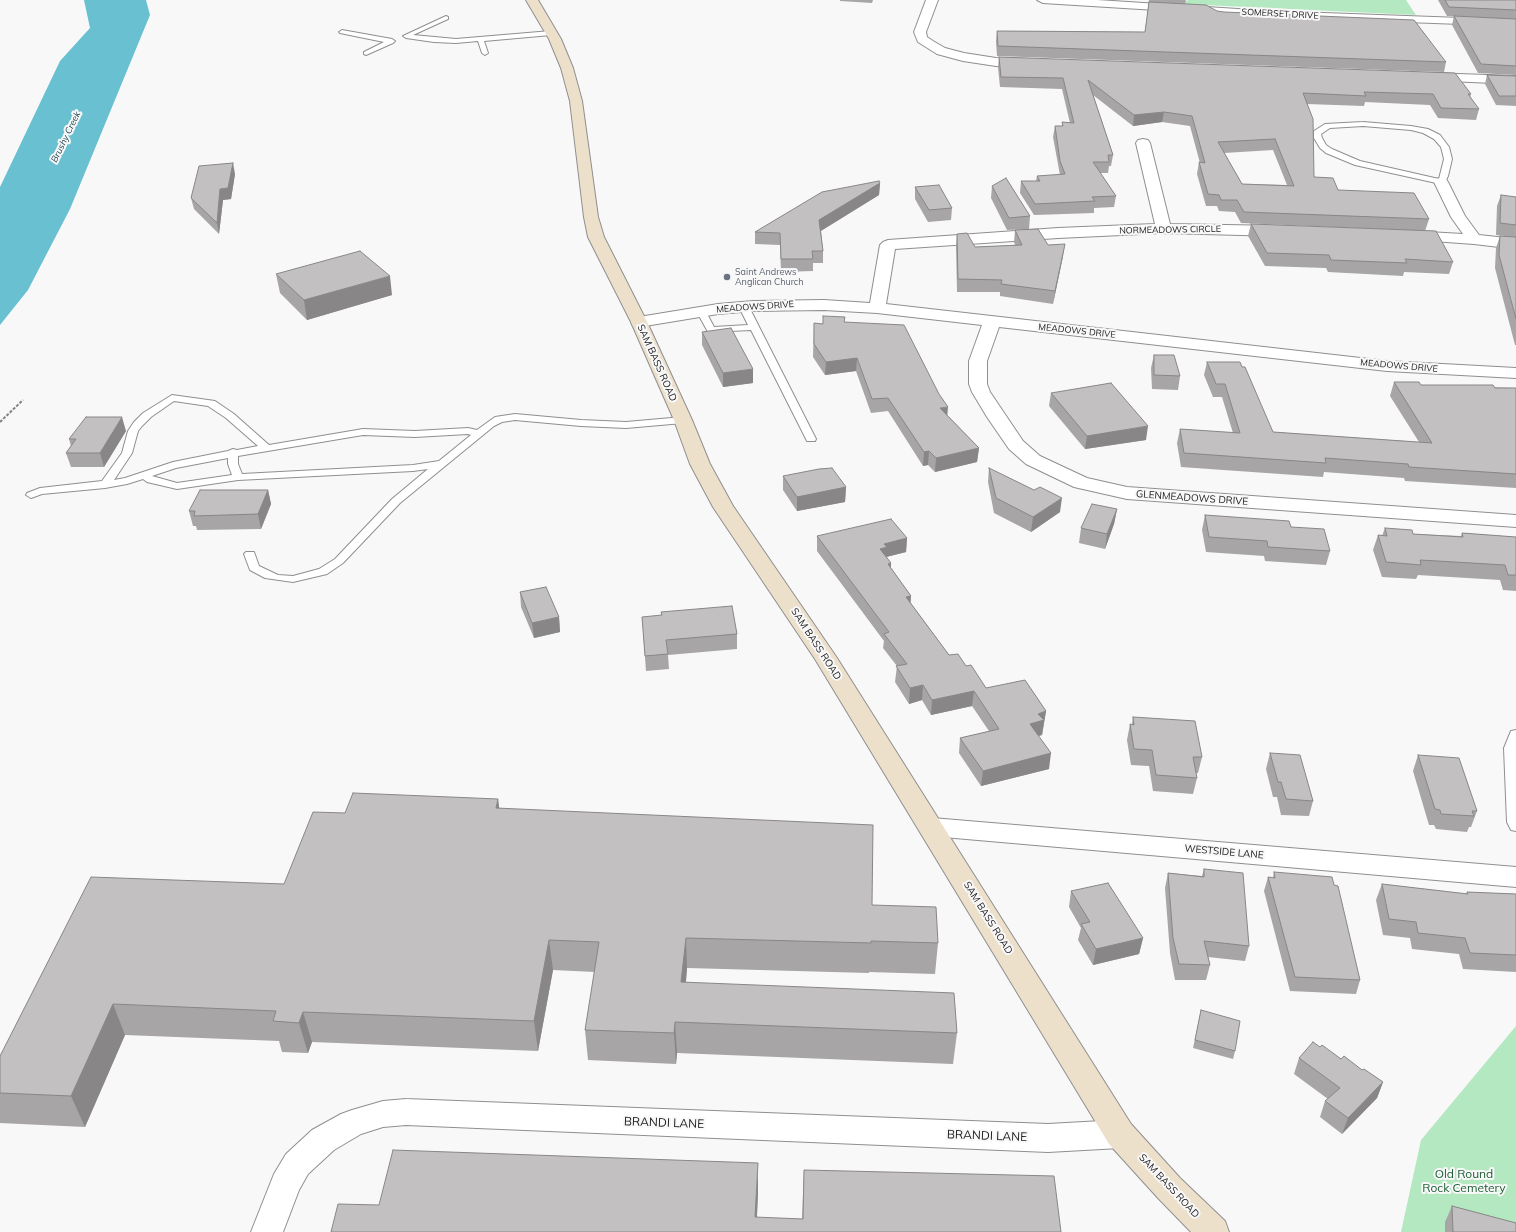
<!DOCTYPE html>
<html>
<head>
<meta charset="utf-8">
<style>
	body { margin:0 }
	canvas { display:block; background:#f8f8f9 }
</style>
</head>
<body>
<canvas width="1516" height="1232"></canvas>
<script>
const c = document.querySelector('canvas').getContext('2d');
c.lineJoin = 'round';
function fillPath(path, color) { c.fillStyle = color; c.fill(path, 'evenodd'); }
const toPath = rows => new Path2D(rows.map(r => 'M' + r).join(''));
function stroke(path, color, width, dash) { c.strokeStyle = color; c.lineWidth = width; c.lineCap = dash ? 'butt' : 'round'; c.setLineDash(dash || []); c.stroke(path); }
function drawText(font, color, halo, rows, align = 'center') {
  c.font = font + ' Mulish,sans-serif'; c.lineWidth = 4; c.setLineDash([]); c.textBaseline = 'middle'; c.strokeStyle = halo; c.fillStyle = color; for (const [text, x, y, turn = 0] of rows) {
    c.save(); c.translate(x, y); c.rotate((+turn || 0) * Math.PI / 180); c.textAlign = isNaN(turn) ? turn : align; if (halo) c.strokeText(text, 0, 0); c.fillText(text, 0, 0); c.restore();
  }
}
fillPath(toPath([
	[1188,0,1406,0,1416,15,1182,4],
	[1516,1026,1516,1232,1401,1232,1421,1140]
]), '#b4e8c1');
fillPath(toPath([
	[84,0,146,0,150,15,70,209,28,290,0,325,0,187,60,61,90,28]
]), '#68c0d1');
const lane = toPath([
	[446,16,448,17,448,19,413,35,456,39,551,31,554,33,551,35,484,41,488,53,485,55,482,53,478,41,456,43,434,42,406,38,403,36,446,16],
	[342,30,392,39,395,41,393,43,366,55,364,54,364,52,384,42,340,33,339,32,342,30],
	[1363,122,1411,126,1428,129,1440,135,1449,147,1452,159,1448,176,1444,184,1441,184,1355,165,1326,153,1320,148,1314,138,1314,131,1325,124,1363,122],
	[1363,126,1411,130,1423,133,1434,139,1441,147,1444,159,1439,179,1360,161,1332,149,1326,145,1322,138,1321,134,1330,128,1363,126],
	[744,304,749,307,816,439,815,441,807,441,806,439,751,330,708,332,697,312,699,310,705,310,714,327,748,325,739,307,744,304],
	[172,395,215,401,234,414,269,445,363,429,415,431,468,428,477,430,495,417,515,414,581,420,626,422,683,417,688,420,683,423,626,428,581,426,515,420,502,422,494,426,400,503,343,563,327,574,293,582,265,578,250,570,244,554,246,552,254,552,259,566,278,575,293,576,319,569,335,559,392,499,428,469,413,471,238,480,177,489,147,482,143,479,127,484,105,488,42,494,31,498,26,495,27,493,40,488,102,481,122,453,128,431,134,422,143,413,172,395],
	[174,401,208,406,226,418,258,446,237,450,233,449,228,451,173,462,125,478,114,480,132,453,138,431,142,426,151,417,174,401],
	[468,434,471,435,439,461,413,465,242,474,238,464,238,456,363,435,415,437,468,434],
	[228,458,228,464,232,475,177,483,152,476,176,468,228,458],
	[1516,730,1516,831,1511,830,1507,822,1504,748,1511,731,1516,730]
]);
const street = toPath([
	[926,0,938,0,926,32,927,37,933,41,945,48,964,53,996,58,1029,59,1033,60,1035,63,1033,66,1029,67,996,66,963,61,937,54,918,42,914,32,926,0],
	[1037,0,1097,0,1269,11,1516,20,1516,26,1269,17,1043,3,1037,0],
	[1429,73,1516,76,1516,84,1425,80,1423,77,1425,74,1429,73],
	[1143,139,1148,140,1150,143,1170,224,1280,226,1285,228,1288,231,1285,234,1280,236,1164,233,1058,238,895,249,886,304,1387,361,1516,368,1516,378,1387,371,999,327,987,361,987,384,990,392,1023,441,1040,456,1087,478,1127,487,1516,515,1516,527,1127,499,1074,487,1026,464,1009,449,987,417,972,392,969,384,969,361,982,325,877,313,824,310,753,311,718,314,639,327,633,326,631,322,633,318,639,317,718,304,753,301,824,300,870,303,880,245,883,242,888,240,1058,228,1155,224,1136,143,1138,140,1143,139],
	[1441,178,1446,179,1448,182,1465,216,1479,235,1516,239,1516,249,1474,244,1405,239,1402,236,1405,233,1410,231,1463,234,1451,217,1434,182,1436,179,1441,178],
	[932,818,1516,867,1516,887,932,836,923,834,919,827,923,820,932,818],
	[406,1099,1048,1124,1120,1120,1131,1124,1136,1134,1131,1144,1120,1148,1048,1152,406,1125,383,1127,361,1134,334,1150,308,1174,299,1190,283,1232,251,1232,274,1174,286,1154,312,1130,341,1114,352,1110,383,1101,406,1099]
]);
const secondary = toPath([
	[526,0,538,0,561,39,573,68,582,101,598,217,604,237,647,322,692,420,710,464,733,506,837,658,1131,1124,1180,1178,1225,1221,1229,1232,1191,1232,1158,1198,1109,1144,815,659,713,507,690,464,674,420,631,322,588,237,584,217,570,101,561,68,549,39,526,0]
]);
stroke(lane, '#8f8f90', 2);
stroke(street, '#8f8f90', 2);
stroke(secondary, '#8f8f90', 2);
stroke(toPath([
	[0,422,23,400]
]), '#838384', 2, [3, 1.5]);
fillPath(lane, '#fff');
fillPath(street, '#fff');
fillPath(secondary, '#ece0cb');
fillPath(toPath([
	[840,0,873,0,872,3,840,1],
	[1149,0,1186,0,1185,4,1446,62,1444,72,997,56,996,41,997,31,1145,32],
	[1438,0,1516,0,1516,75,1478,73,1452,25,1454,16,1474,17,1447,16],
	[999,57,1471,94,1470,97,1479,109,1476,120,1438,118,1430,105,1365,102,1364,106,1307,104,1314,177,1338,190,1429,219,1425,231,1241,223,1235,212,1219,211,1217,206,1206,206,1197,174,1199,162,1200,163,1190,126,1162,122,1133,126,1093,95,1113,155,1111,166,1109,166,1108,173,1100,173,1116,196,1114,207,1094,208,1094,213,1034,215,1020,193,1021,181,1036,181,1037,176,1060,175,1053,137,1055,126,1062,126,1062,122,1070,123,1062,89,1000,87,998,67],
	[1273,150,1287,185,1242,184,1224,153],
	[1487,75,1516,76,1516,106,1496,105,1485,84],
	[235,174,231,199,223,200,219,234,194,209,191,198],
	[880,183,879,195,821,231,823,251,823,263,813,263,813,271,781,272,780,245,755,244,755,232],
	[992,186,1030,216,1029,229,1007,230,991,198],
	[915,187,952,208,951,220,928,222,915,199],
	[1501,195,1516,197,1516,345,1515,345,1495,268,1496,248,1500,236,1505,236,1496,235,1497,206],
	[1251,224,1453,262,1449,274,1404,272,1403,276,1328,272,1326,268,1265,266,1248,236],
	[1015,230,1048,245,1063,256,1053,304,1000,296,1000,292,957,292,956,246,957,234,975,247,1015,245,1014,242],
	[276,274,392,295,307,320,280,293],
	[844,322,948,416,979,448,977,462,935,472,928,465,923,466,888,411,871,413,856,371,825,375,813,357,814,323,823,324],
	[702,332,753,383,723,387,702,345],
	[1154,355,1180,376,1178,390,1152,389,1151,368],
	[1207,362,1273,432,1419,442,1390,396,1394,382,1421,385,1516,388,1516,488,1405,481,1404,478,1324,472,1323,477,1181,467,1177,443,1180,429,1233,433,1222,397,1213,397,1204,375],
	[1051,393,1146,440,1085,449,1049,406],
	[126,431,104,467,71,467,66,453,71,446,69,439],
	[989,468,1060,512,1031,532,994,513,988,482],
	[783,476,846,487,845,502,797,511,783,490],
	[268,490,271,504,261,529,197,530,196,526,193,526,189,511],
	[1117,509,1114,524,1105,549,1079,543,1081,528],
	[1205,515,1291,527,1330,551,1326,565,1265,561,1264,556,1206,552,1202,530],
	[1385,528,1413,534,1461,536,1462,533,1516,537,1516,591,1503,590,1500,580,1418,575,1416,579,1382,577,1373,550,1378,535,1382,536],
	[817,536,907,538,906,552,886,557,891,563,891,568,911,596,910,602,949,655,966,666,986,688,1046,711,1042,735,1038,736,1049,769,981,786,959,753,960,738,989,731,972,706,931,715,922,700,909,704,895,682,897,666,883,648,884,641,817,551],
	[520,592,559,617,560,632,534,638,521,607],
	[661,612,737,634,737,649,668,655,669,669,646,671,642,617,661,616],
	[1133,717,1202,757,1198,773,1196,773,1197,778,1193,794,1153,791,1149,766,1131,765,1127,740,1130,724,1132,724],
	[1270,753,1313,801,1309,816,1281,815,1277,797,1273,797,1266,769],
	[1418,755,1477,811,1471,827,1469,827,1467,832,1436,829,1434,825,1429,825,1413,771],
	[498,799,499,808,872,905,938,943,935,974,869,972,869,973,687,968,686,982,957,1033,953,1064,677,1053,676,1064,588,1060,585,1030,595,972,553,970,538,1051,312,1042,308,1053,282,1052,279,1041,125,1035,85,1127,0,1123,0,1056,284,884,345,813],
	[1204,869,1249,946,1245,961,1208,957,1210,965,1206,980,1175,980,1170,953,1165,888,1168,873,1202,876],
	[1274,872,1334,885,1360,980,1356,994,1290,991,1264,891,1268,877,1273,878],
	[1382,884,1466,894,1467,892,1516,894,1516,972,1463,969,1459,954,1412,949,1410,938,1383,935,1376,900],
	[1071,891,1143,938,1139,954,1093,965,1078,940,1081,928,1069,907],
	[1201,1010,1235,1051,1233,1059,1193,1048],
	[1320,1047,1341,1059,1362,1070,1383,1082,1377,1098,1342,1134,1320,1117,1325,1101,1328,1099,1294,1074,1299,1058],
	[804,1170,1061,1232,379,1205,758,1193,757,1218,802,1219],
	[1452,1206,1516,1232,1445,1232,1445,1222]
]), '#a7a5a5');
fillPath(toPath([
	[1164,112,1162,122,1133,126,1134,115],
	[233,163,235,174,231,199,223,200,219,234,217,223,220,189],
	[880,183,879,195,819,232,819,220],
	[1065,244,1063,256,1053,304,1055,291],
	[390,276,392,295,307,320,304,300],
	[857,358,856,371,825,375,826,362],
	[753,369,753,383,723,387,723,373],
	[948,407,947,420,940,408],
	[122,417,126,431,104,467,100,453],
	[1148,426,1146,440,1085,449,1087,436],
	[979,448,977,462,935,472,936,458],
	[929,451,928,465,923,466,924,452],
	[846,487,845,502,797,511,797,497],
	[268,490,271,504,261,529,258,514],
	[1062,498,1060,512,1031,532,1033,517],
	[1117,509,1114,524,1105,549,1107,534],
	[907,538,906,552,886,557,880,549,884,544],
	[891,563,890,578,888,564],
	[911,596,910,610,906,597],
	[559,617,560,632,534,638,532,623],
	[923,685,922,700,909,704,910,688],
	[974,691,972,706,931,715,932,700],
	[1046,711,1042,735,1027,739,1030,724,1038,714],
	[1051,753,1049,769,981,786,983,771],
	[498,799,502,829,496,808],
	[686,938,687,968,683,1013,681,982],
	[1143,938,1139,954,1093,965,1096,949],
	[549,940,553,970,538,1051,534,1021],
	[113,1004,125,1035,85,1127,71,1096],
	[303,1012,312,1042,308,1053,299,1023],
	[675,1022,677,1053,676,1064,674,1033],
	[1383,1082,1377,1098,1342,1134,1348,1118],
	[758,1163,758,1193,756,1232,755,1217]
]), '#888686');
const building = toPath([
	[1445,0,1516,0,1516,10,1449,7,1445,0],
	[1149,2,1206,5,1217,11,1224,12,1414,20,1446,62,998,46,997,31,1145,32,1149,2],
	[1454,16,1516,19,1516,66,1481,64,1454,16],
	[999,57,1455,73,1471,94,1468,94,1479,109,1441,108,1433,94,1364,92,1366,96,1303,93,1313,119,1314,177,1333,178,1338,190,1414,193,1429,219,1244,212,1237,200,1221,200,1219,195,1208,194,1199,162,1205,163,1192,116,1164,112,1134,115,1088,80,1113,155,1108,155,1109,162,1093,162,1116,196,1092,197,1095,201,1035,204,1021,181,1040,181,1037,176,1065,174,1060,161,1055,126,1063,126,1062,122,1074,123,1063,78,1001,77,999,57],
	[1275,139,1294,186,1242,184,1218,142,1275,139],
	[1487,75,1516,76,1516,96,1499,96,1487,75],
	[233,163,228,188,220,189,217,223,191,198,199,166,233,163],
	[1006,178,1030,216,1009,218,992,186,1006,178],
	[879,181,880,183,819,220,823,251,812,251,813,259,781,259,780,233,755,232,822,192,879,181],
	[939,185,952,208,929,210,915,187,939,185],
	[1501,195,1516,197,1516,225,1500,223,1501,195],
	[1251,224,1436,231,1453,262,1405,259,1407,263,1331,260,1329,255,1267,253,1251,224],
	[1038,229,1048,245,1065,244,1055,291,1001,284,1002,280,958,279,957,234,967,233,975,247,1022,245,1015,230,1038,229],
	[1500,236,1516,237,1516,319,1499,255,1500,236],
	[360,251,390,276,304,300,276,274,360,251],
	[823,316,845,317,844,322,904,325,939,394,948,407,940,408,979,448,936,458,929,451,924,452,888,398,872,399,857,358,826,362,814,344,814,323,823,324,823,316],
	[731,328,753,369,723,373,702,332,731,328],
	[1154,355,1174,355,1180,376,1154,375,1154,355],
	[1207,362,1240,362,1242,367,1245,367,1273,432,1432,443,1394,382,1419,382,1421,385,1493,385,1495,388,1516,388,1516,474,1409,467,1408,464,1325,458,1326,463,1184,453,1180,429,1240,433,1225,384,1216,384,1207,362],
	[1111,383,1148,426,1087,436,1051,393,1111,383],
	[86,417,122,417,100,453,66,453,76,439,69,439,86,417],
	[832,468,846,487,797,497,783,476,819,469,832,468],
	[989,468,1034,490,1040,487,1062,498,1033,517,996,498,989,468],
	[200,490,268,490,258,514,194,516,195,511,189,511,200,490],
	[1092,504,1117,509,1107,534,1081,528,1092,504],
	[1205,515,1289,521,1291,527,1324,529,1330,551,1268,547,1267,541,1209,537,1205,515],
	[891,519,907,538,884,544,887,547,880,549,891,563,888,564,911,596,906,597,949,655,958,654,966,666,971,665,986,688,1025,680,1046,711,1038,714,1044,720,1030,724,1051,753,983,771,960,738,999,729,974,691,932,700,923,685,910,688,896,666,907,664,884,634,889,632,817,536,891,519],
	[1385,528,1412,530,1413,534,1463,537,1462,533,1516,537,1516,575,1508,575,1505,565,1420,560,1421,565,1386,562,1378,535,1387,536,1385,528],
	[546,587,559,617,532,623,520,592,546,587],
	[732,606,737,634,666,640,668,654,645,656,642,617,662,615,661,612,732,606],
	[1133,717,1195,721,1202,757,1193,757,1197,778,1156,775,1152,750,1134,749,1130,724,1134,725,1133,717],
	[1270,753,1300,755,1313,801,1286,799,1281,782,1278,782,1270,753],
	[1418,755,1459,758,1477,811,1472,811,1474,816,1441,814,1440,810,1435,809,1418,755],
	[353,793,498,799,496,808,873,825,872,905,936,907,938,943,871,941,871,943,686,938,681,982,954,993,957,1033,675,1022,674,1033,585,1030,599,942,549,940,534,1021,303,1012,299,1023,273,1021,276,1011,113,1004,71,1096,0,1093,0,1056,91,877,284,884,313,812,345,813,353,793],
	[1204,869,1243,873,1249,946,1204,941,1210,965,1179,964,1173,938,1168,873,1204,877,1204,869],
	[1274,872,1332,877,1334,885,1338,886,1360,980,1295,977,1268,877,1275,878,1274,872],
	[1108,883,1143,938,1096,949,1081,924,1090,922,1071,891,1108,883],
	[1382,884,1468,894,1467,892,1516,894,1516,955,1470,953,1465,938,1418,933,1416,922,1389,919,1382,884],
	[1201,1010,1240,1021,1235,1051,1195,1040,1201,1010],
	[1313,1042,1320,1047,1322,1045,1341,1059,1344,1056,1362,1070,1364,1069,1383,1082,1348,1118,1325,1101,1340,1088,1299,1058,1313,1042],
	[393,1150,758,1163,755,1217,803,1219,804,1170,1054,1176,1061,1232,331,1232,338,1204,379,1205,393,1150],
	[1452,1206,1516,1223,1516,1232,1453,1232,1452,1206]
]);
fillPath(building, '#c2c0c0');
stroke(building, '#888686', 1);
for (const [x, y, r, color] of [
	[727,277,4,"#6b7280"]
]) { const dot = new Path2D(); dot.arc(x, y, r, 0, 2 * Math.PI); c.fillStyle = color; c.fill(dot); stroke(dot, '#f8f8f9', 1.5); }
drawText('9px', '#1b1b1c', '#f8f8f9', [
	["SOMERSET DRIVE",1280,14,3],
	["NORMEADOWS CIRCLE",1170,230,-1],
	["MEADOWS DRIVE",755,307,-4],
	["MEADOWS DRIVE",1077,331,6],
	["MEADOWS DRIVE",1399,366,5]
]);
drawText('italic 9px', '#19424a', '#f8f8f9', [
	["Brushy Creek",66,137,-64]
]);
drawText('9px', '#5b616d', '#f8f8f9', [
	["Saint Andrews",735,272],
	["Anglican Church",735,282]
], 'left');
drawText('10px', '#1b1b1c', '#f8f8f9', [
	["SAM BASS ROAD",657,363,66],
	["GLENMEADOWS DRIVE",1192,498,4],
	["SAM BASS ROAD",816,644,57],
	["WESTSIDE LANE",1224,852,5],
	["SAM BASS ROAD",988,918,58],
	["SAM BASS ROAD",1169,1186,47]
]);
drawText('12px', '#1b1b1c', '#f8f8f9', [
	["BRANDI LANE",664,1123,2],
	["BRANDI LANE",987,1136,2]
]);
drawText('12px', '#1d5e35', '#f8f8f9', [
	["Old Round",1464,1174],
	["Rock Cemetery",1464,1188]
]);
</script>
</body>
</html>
